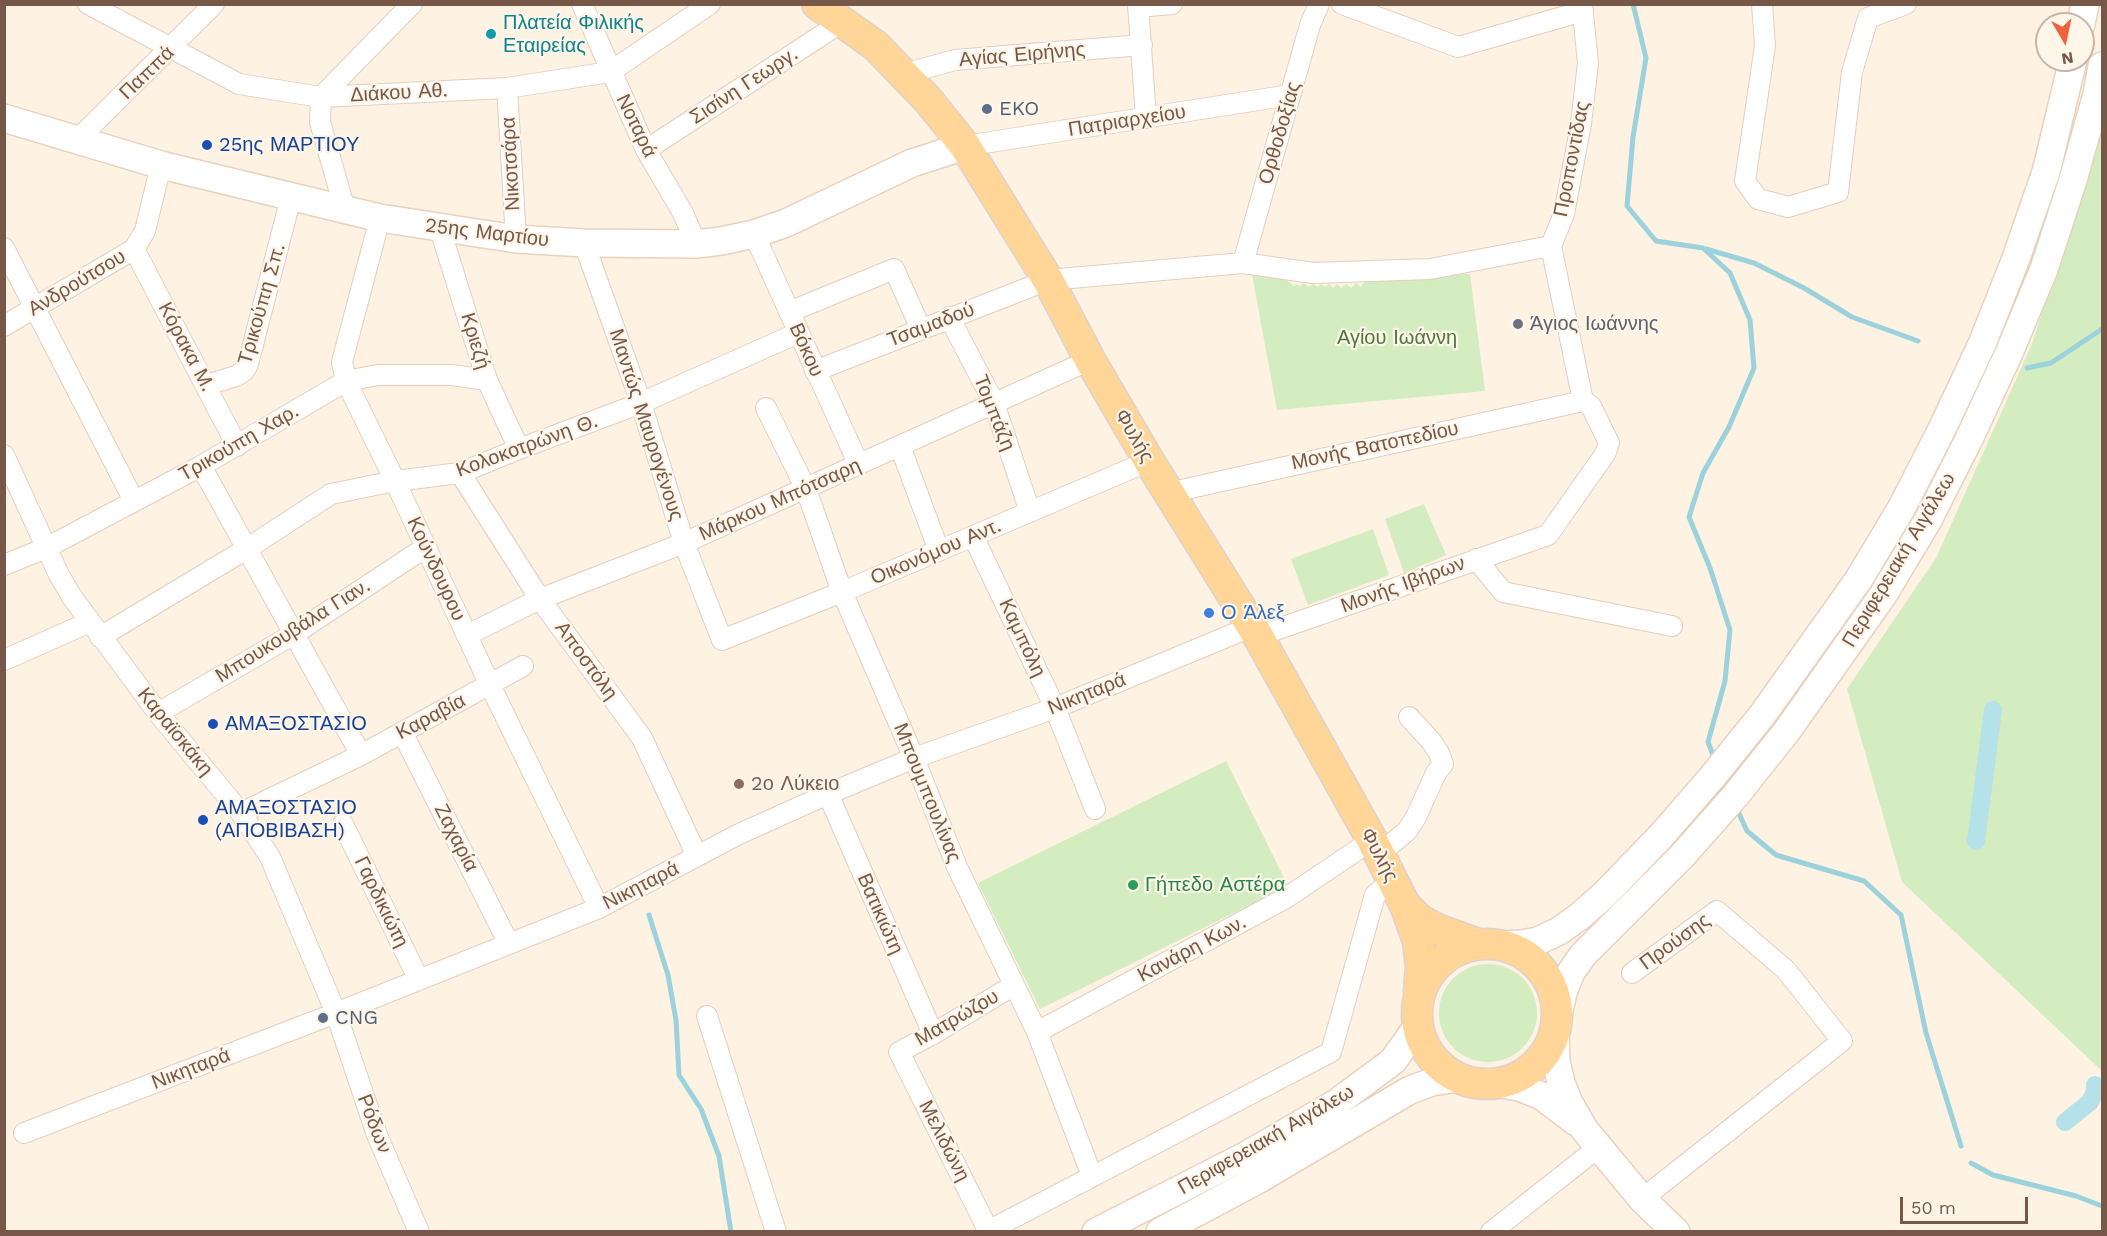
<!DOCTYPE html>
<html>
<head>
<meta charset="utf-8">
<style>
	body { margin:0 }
	#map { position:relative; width:2107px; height:1236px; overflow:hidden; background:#fef2e2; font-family:"Work Sans",sans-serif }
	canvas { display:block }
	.frame { position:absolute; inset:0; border:6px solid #775747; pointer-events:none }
	.north { position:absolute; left:2035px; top:12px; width:60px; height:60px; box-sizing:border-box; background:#fff6ea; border:2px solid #c9b6a9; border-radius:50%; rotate:171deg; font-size:16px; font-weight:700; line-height:24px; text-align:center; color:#775747 }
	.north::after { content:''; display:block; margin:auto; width:21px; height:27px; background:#f0623f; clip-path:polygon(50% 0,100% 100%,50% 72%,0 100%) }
	.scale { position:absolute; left:1900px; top:1197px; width:128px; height:27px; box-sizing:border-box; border:3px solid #775747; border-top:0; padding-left:8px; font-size:18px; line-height:21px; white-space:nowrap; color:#775747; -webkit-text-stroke:4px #fff6ea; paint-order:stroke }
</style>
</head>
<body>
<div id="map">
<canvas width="2107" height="1236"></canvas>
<div class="frame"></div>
<div class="north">N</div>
<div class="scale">50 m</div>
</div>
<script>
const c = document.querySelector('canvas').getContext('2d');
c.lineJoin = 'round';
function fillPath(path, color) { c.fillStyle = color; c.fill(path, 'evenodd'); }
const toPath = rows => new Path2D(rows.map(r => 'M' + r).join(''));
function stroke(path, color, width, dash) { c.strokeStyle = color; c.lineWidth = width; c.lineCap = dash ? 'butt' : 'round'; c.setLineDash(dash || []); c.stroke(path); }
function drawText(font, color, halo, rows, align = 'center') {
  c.font = font + ' "Work Sans",sans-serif'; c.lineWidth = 4.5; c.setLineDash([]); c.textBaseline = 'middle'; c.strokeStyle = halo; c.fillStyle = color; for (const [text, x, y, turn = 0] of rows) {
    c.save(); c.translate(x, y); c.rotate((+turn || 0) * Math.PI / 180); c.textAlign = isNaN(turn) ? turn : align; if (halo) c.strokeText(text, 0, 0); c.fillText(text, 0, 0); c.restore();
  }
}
fillPath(toPath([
	[2102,122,2102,1071,1902,882,1847,689,1936,558,2032,344],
	[1252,274,1280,275,1294,286,1296,284,1300,286,1303,283,1309,287,1313,284,1318,287,1321,284,1325,287,1329,284,1333,288,1337,284,1341,288,1346,284,1351,288,1356,283,1361,287,1364,283,1358,277,1470,274,1485,391,1277,410],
	[1424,504,1446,555,1404,573,1385,519],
	[1373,529,1389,575,1308,605,1291,559],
	[1226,761,1288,886,1040,1009,978,883],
	'1439 1013a49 49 0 1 1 98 0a49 49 0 1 1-98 0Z'
]), '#d3ecc0');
stroke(toPath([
	[1633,4,1646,58,1633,137,1627,206,1656,241,1703,248,1730,273,1750,320,1754,368,1729,427,1703,473,1689,517,1710,568,1730,630,1725,681,1708,742,1715,760],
	[1706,249,1754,263,1804,288,1852,317,1918,341],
	[2027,368,2051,363,2102,329],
	[1736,807,1747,831,1776,855,1864,881,1901,915,1926,1033,1961,1146],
	[649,915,668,975,676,1020,679,1075,701,1109,719,1156,731,1232],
	[1971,1163,1993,1175,2076,1196,2102,1206]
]), '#9bd2db', 5);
stroke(toPath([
	[1976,841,1993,710],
	[2065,1122,2090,1102,2095,1092,2095,1085]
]), '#b5e2e8', 18);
const minor = toPath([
	[88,4,239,84,321,97,507,88,610,72,710,4],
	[582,4,646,150,683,213,696,244],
	[1138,4,1146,118],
	[1342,4,1458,47,1583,11],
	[1762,4,1765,46,1745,181,1758,199,1788,207,1838,192,1852,72,1868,18,1906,4],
	[1138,7,1172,4],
	[904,74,955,60,1142,45],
	[507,88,516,239],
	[78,139,214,4],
	[965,146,1290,95],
	[646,150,842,22],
	[345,210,320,122,321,97,412,4],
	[380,218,342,362,346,381,395,481,490,685,599,908],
	[440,229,487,380,519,449],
	[754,234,859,465],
	[584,243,641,403,684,543,722,640,842,592,1149,461],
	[4,248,134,501],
	[134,249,237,446],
	[1243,263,1310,25,1319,4],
	[789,312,894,269,921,329],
	[949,317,994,403,1030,512],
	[4,326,134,249,145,231,161,165],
	[815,371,1048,280,1243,263,1313,273,1430,269,1551,246],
	[206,385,236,376,244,371,248,364,291,197],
	[766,408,806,489,842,592,914,758,957,867,1037,1032,1092,1176],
	[900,446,939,551],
	[4,455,59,575,72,597,158,713,241,813,270,857,336,1013,377,1135,419,1232],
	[201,466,361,755],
	[460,473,540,599,642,738,697,856],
	[1168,493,1583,401],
	[973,536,1055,708,1095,809],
	[1476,559,1503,592,1672,626],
	[4,565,46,548,201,466,346,381,378,375,452,375,487,380],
	[467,635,540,599,684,543,1090,360],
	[1258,636,1548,535,1605,454,1609,443,1591,406,1583,401,1551,246,1564,214,1581,124,1588,63,1582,4],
	[100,637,248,548,331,494,395,481,460,473,519,449,641,403,798,333],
	[4,660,90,622],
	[158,713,294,634,426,547],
	[402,732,509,944],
	[828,794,933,1034],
	[241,813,361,755,523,666],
	[343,824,419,980],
	[1379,854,1407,831,1416,817,1436,773,1443,764,1439,753,1431,741,1409,717],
	[1632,973,1717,911,1786,970,1842,1041,1642,1199],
	[707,1016,776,1232],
	[1037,1032,1286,898,1372,840],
	[24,1133,336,1013,599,908,737,835,828,794,914,758,1055,708,1253,626],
	[988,1230,899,1052,933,1034,1014,985],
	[986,1232,1331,1052,1375,895,1392,880],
	[1491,1232,1599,1147]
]);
const secondary = toPath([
	[2081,24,2085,4],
	[4,118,161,165,380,218,516,239,584,243,696,244,721,241,754,234,786,223,912,163,965,146],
	[1502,945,1521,944,1538,941,1559,931,1580,916,1605,894,1661,836,1713,776,1763,714,1859,579,1901,509,1942,429,1982,344,2015,261,2046,172,2073,60],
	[1558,1014,1563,993,1571,972,1583,955,1682,856,1736,795,1787,731,1883,595,1928,520,1969,439,2009,353,2044,269,2073,180,2097,94,2102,66],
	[1555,1033,1556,1061,1561,1083,1569,1103,1584,1129,1642,1199,1676,1232],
	[1495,1083,1519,1087,1542,1096,1576,1122],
	[1096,1232,1247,1155,1335,1104,1393,1061,1417,1027],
	[1160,1232,1261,1178,1410,1090,1432,1082,1458,1078]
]);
const primary = toPath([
	[817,4,876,46,928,100,965,146,1048,280,1090,360,1149,461,1258,636,1372,840,1405,905,1418,941,1421,966,1419,992],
	[1405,905,1420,920,1437,929,1478,944],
	'1417 1014a70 70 0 1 1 140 0a70 70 0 1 1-140 0Z'
]);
stroke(minor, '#e3cebd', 22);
stroke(secondary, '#ead1bd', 30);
stroke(primary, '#dcd3cf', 33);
stroke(minor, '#fff', 20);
stroke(secondary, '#fff', 27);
stroke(primary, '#ffd698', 30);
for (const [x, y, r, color] of [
	[491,34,6,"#0f9aa8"],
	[987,109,6,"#5c6f8a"],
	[207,145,6,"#1a4fb4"],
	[1518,324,6,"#6b7280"],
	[1209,613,6,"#3f7fe0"],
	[213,724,6,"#1a4fb4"],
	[739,784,6,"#8d6e63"],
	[203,820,6,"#1a4fb4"],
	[1133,885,6,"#2e9e5b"],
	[323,1018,6,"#5c6f8a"]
]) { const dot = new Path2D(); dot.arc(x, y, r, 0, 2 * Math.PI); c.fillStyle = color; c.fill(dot); stroke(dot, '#fff6ea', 2); }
drawText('20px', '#0d838f', '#fff6ea', [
	["Πλατεία Φιλικής",503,23],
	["Εταιρείας",503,46]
], 'left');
drawText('20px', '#775747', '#fff6ea', [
	["Αγίας Ειρήνης",1022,55,-5],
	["Παππά",147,73,-44],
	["Σισίνη Γεωργ.",744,86,-33],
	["Διάκου Αθ.",399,93,-3],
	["Πατριαρχείου",1127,121,-9],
	["Νοταρά",636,126,64],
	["Ορθοδοξίας",1280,133,-74],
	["Προποντίδας",1572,159,-79],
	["Νικοτσάρα",511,164,-93],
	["25ης Μαρτίου",487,233,7],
	["Ανδρούτσου",77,283,-31],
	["Τρικούπη Σπ.",262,304,-74],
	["Τσαμαδού",931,325,-21],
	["Κριεζή",475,341,73],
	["Κόρακα Μ.",186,347,62],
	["Βόκου",806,350,66],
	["Τομπάζη",994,413,68],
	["Μαντώς Μαυρογένους",646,425,72],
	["Φυλής",1134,436,60],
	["Τρικούπη Χαρ.",239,443,-30],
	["Κολοκοτρώνη Θ.",527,446,-20],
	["Μονής Βατοπεδίου",1375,446,-12],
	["Μάρκου Μπότσαρη",780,500,-24],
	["Οικονόμου Αντ.",936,552,-23],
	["Περιφερειακή Αιγάλεω",1899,560,-59],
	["Κούνδουρου",436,569,65],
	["Μονής Ιβήρων",1403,585,-20],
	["Μπουκουβάλα Γιαν.",293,631,-32],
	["Καμπόλη",1022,638,65],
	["Αποστόλη",586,661,54],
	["Νικηταρά",1087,694,-22],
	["Καραβία",431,717,-28],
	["Καραϊσκάκη",175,732,51],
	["Μπουμπουλίνας",927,793,68],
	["Ζαχαρία",456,838,63],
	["Φυλής",1379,855,62],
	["Νικηταρά",641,886,-27],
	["Γαρδικιώτη",381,902,64],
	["Βατικιώτη",880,914,66],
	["Προύσης",1675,942,-36],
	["Κανάρη Κων.",1192,949,-28],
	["Ματρώζου",957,1018,-30],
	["Νικηταρά",191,1069,-21],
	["Ρόδων",374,1124,69],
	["Περιφερειακή Αιγάλεω",1266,1140,-30],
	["Μελιδώνη",944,1141,63]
]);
drawText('20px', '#4e5e75', '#fff6ea', [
	["EKO",999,109],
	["CNG",335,1018]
], 'left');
drawText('20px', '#164399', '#fff6ea', [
	["25ης ΜΑΡΤΙΟΥ",219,145],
	["ΑΜΑΞΟΣΤΑΣΙΟ",225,724],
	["ΑΜΑΞΟΣΤΑΣΙΟ",215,808],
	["(ΑΠΟΒΙΒΑΣΗ)",215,831]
], 'left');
drawText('20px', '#5b616d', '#fff6ea', [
	["Άγιος Ιωάννης",1530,324]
], 'left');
drawText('20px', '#4e783c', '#fff6ea', [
	["Αγίου Ιωάννη",1397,338]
]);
drawText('20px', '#366cbe', '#fff6ea', [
	["Ο Άλεξ",1221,613]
], 'left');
drawText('20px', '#785e54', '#fff6ea', [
	["2ο Λύκειο",751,784]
], 'left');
drawText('20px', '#27864d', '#fff6ea', [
	["Γήπεδο Αστέρα",1145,885]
], 'left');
</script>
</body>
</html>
